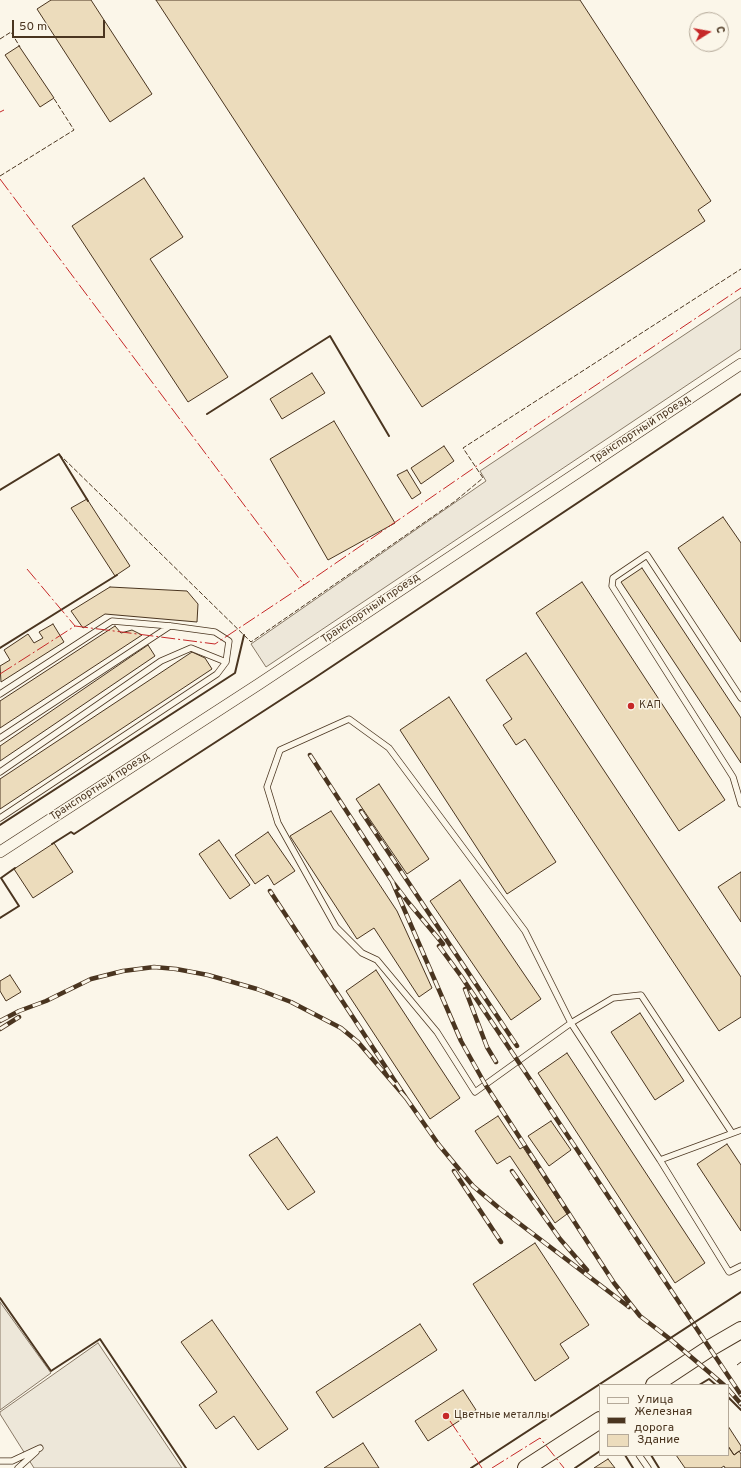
<!DOCTYPE html>
<html>
<head>
<meta charset="utf-8">
<style>
	body { margin:0 }
	#map { position:relative; width:741px; height:1468px; overflow:hidden; background:#fbf6e9; font-family:Overpass,sans-serif }
	canvas { display:block }
	.legend { position:absolute; left:599px; top:1384px; width:130px; height:72px; box-sizing:border-box; background:#fbf6e9; border:1px solid #b4a999; margin:0; padding:5px 7px; list-style:none; font-size:12px; color:#4a3520 }
	.legend li { display:flex; align-items:center; gap:8px; height:20px }
	.legend b { width:20px; border:1px solid #b4a999 }
	.north { position:absolute; left:689px; top:12px; width:40px; height:40px; box-sizing:border-box; background:#fbf6e9; border:1px solid #b4a999; border-radius:50%; rotate:79deg; font-size:11px; font-weight:700; line-height:16px; text-align:center; color:#4a3520 }
	.north::after { content:''; display:block; margin:auto; width:14px; height:18px; background:#c62828; clip-path:polygon(50% 0,100% 100%,50% 72%,0 100%) }
	.scale { position:absolute; left:12px; top:20px; width:93px; height:18px; box-sizing:border-box; border:2px solid #4a3520; border-top:0; padding-left:5px; font-size:12px; line-height:14px; white-space:nowrap; color:#4a3520; -webkit-text-stroke:3px #fbf6e9; paint-order:stroke }
</style>
</head>
<body>
<div id="map">
<canvas width="741" height="1468"></canvas>
<ul class="legend">
<li><b style="height:5px;background:#fbf6e9"></b>Улица</li>
<li><b style="height:5px;background:#4a3520"></b>Железная дорога</li>
<li><b style="height:11px;background:#ecdcbc"></b>Здание</li>
</ul>
<div class="north">С</div>
<div class="scale">50 m</div>
</div>
<script>
const c = document.querySelector('canvas').getContext('2d');
c.lineJoin = 'round';
function fillPath(path, color) { c.fillStyle = color; c.fill(path, 'evenodd'); }
const toPath = rows => new Path2D(rows.map(r => 'M' + r).join(''));
function stroke(path, color, width, dash) { c.strokeStyle = color; c.lineWidth = width; c.lineCap = dash ? 'butt' : 'round'; c.setLineDash(dash || []); c.stroke(path); }
function drawText(font, color, halo, rows, align = 'center') {
  c.font = font + ' Overpass,sans-serif'; c.lineWidth = 3; c.setLineDash([]); c.textBaseline = 'middle'; c.strokeStyle = halo; c.fillStyle = color; for (const [text, x, y, turn = 0] of rows) {
    c.save(); c.translate(x, y); c.rotate((+turn || 0) * Math.PI / 180); c.textAlign = isNaN(turn) ? turn : align; if (halo) c.strokeText(text, 0, 0); c.fillText(text, 0, 0); c.restore();
  }
}
const parking = toPath([
	[741,297,741,349,266,667,251,644,486,481,480,471,741,297],
	[0,1302,51,1373,0,1410,0,1302],
	[98,1343,182,1468,34,1468,0,1414,0,1412,98,1343]
]);
fillPath(parking, '#ede7d9');
stroke(parking, '#887966', 1);
const building = toPath([
	[51,0,91,0,152,94,110,122,37,9,51,0],
	[156,0,580,0,711,201,698,210,705,221,422,407,156,0],
	[19,46,54,98,40,107,5,55,19,46],
	[144,178,183,237,150,259,228,377,188,402,72,226,144,178],
	[312,373,325,393,282,419,270,399,312,373],
	[334,421,395,523,328,560,270,459,334,421],
	[444,446,454,461,421,484,411,468,444,446],
	[407,470,421,493,412,499,397,475,407,470],
	[87,499,130,566,115,576,71,508,87,499],
	[723,517,741,543,741,642,678,548,723,517],
	[642,568,741,718,741,763,621,582,642,568],
	[582,582,725,800,679,831,536,613,582,582],
	[110,587,187,591,198,604,197,622,105,614,83,628,71,611,110,587],
	[53,624,64,642,1,682,0,666,10,660,4,650,28,634,34,643,43,638,39,632,53,624],
	[115,626,121,633,132,630,142,635,0,728,0,701,115,626],
	[148,645,155,656,0,761,0,746,148,645],
	[192,652,205,658,212,669,0,809,0,779,192,652],
	[526,653,741,977,741,1017,719,1031,525,739,516,745,503,725,512,719,486,680,526,653],
	[449,697,556,862,507,894,400,730,449,697],
	[379,784,429,859,407,874,356,799,379,784],
	[331,811,397,911,432,988,419,997,374,928,357,939,290,836,331,811],
	[268,832,295,871,274,885,268,875,255,884,235,855,268,832],
	[219,840,250,885,230,899,199,854,219,840],
	[54,843,73,872,33,898,14,869,54,843],
	[741,872,741,922,718,887,741,872],
	[460,880,541,999,511,1020,430,901,460,880],
	[376,970,460,1098,430,1119,346,991,376,970],
	[10,975,21,992,6,1001,0,991,0,981,10,975],
	[640,1013,684,1081,655,1100,611,1032,640,1013],
	[567,1053,705,1263,675,1283,538,1073,567,1053],
	[498,1116,520,1149,523,1147,567,1214,555,1223,510,1156,497,1164,475,1131,498,1116],
	[551,1121,571,1150,549,1166,528,1136,551,1121],
	[277,1137,315,1192,288,1210,249,1155,277,1137],
	[727,1144,741,1165,741,1231,697,1164,727,1144],
	[535,1243,589,1325,560,1344,569,1358,535,1381,473,1284,535,1243],
	[212,1320,288,1429,258,1450,234,1416,216,1429,199,1405,217,1392,181,1342,212,1320],
	[420,1324,437,1350,333,1418,316,1392,420,1324],
	[463,1390,476,1410,428,1441,415,1421,463,1390],
	[728,1426,741,1446,741,1450,734,1455,728,1446,728,1426],
	[363,1443,379,1468,324,1468,363,1443],
	[728,1446,734,1455,739,1451,741,1454,741,1468,725,1468,724,1466,721,1468,685,1468,676,1455,728,1455,728,1446],
	[608,1459,615,1468,594,1468,608,1459]
]);
fillPath(building, '#ecdcbc');
stroke(building, '#4a3520', 1);
const lane = toPath([
	[0,694,112,621,171,626,215,632,229,641,226,662,217,674,0,818],
	[741,698,647,555,613,578,612,586,733,777,741,804],
	[0,738,170,626],
	[0,772,161,661,191,648,226,662],
	[732,1133,641,995,613,998,571,1023,475,1092,437,1032,377,960,362,953,336,927,278,823,267,787,280,750,349,719,389,748,525,931,571,1023,660,1160,729,1272,741,1266],
	[660,1160,741,1130],
	[639,1455,648,1468],
	[0,1461,12,1461,40,1448],
	[18,1468,36,1452]
]);
const street = toPath([
	[0,852,259,684,741,364]
]);
const secondary = toPath([
	[654,1385,710,1348,741,1330],
	[526,1468,600,1420]
]);
stroke(lane, '#4a3520', 7);
stroke(street, '#4a3520', 12);
stroke(secondary, '#4a3520', 18);
stroke(lane, '#fbf6e9', 5.5);
stroke(street, '#fbf6e9', 11);
stroke(secondary, '#fbf6e9', 16);
const rail = toPath([
	[310,755,392,881,408,902,443,944],
	[361,811,517,1046],
	[392,881,461,1041,485,1084,614,1283,640,1316,670,1339,724,1385],
	[439,946,461,976,741,1395],
	[465,989,487,1047,496,1062],
	[0,1021,19,1011,46,1001,91,979,123,971,154,967,176,969,208,975,257,989,291,1002,341,1028,358,1042,406,1098,270,891],
	[0,1029,19,1017],
	[406,1098,439,1145,473,1186,499,1208,629,1307],
	[454,1171,501,1242],
	[512,1171,560,1239,587,1270],
	[728,1389,741,1404]
]);
stroke(rail, '#4a3520', 4.5);
stroke(rail, '#fbf6e9', 3, [9]);
stroke(toPath([
	[0,39,11,32,20,47],
	[0,176,74,130,53,97],
	[59,454,251,642,454,502,483,478,463,448,741,269],
	[737,1365,741,1362]
]), '#4a3520', 1, [5, 2]);
stroke(toPath([
	[207,414,330,336,389,436],
	[0,490,59,454,88,501],
	[0,648,117,575],
	[0,825,235,673,244,635],
	[52,844,71,832,74,834,313,679,741,394],
	[0,918,19,906,1,878,15,868],
	[0,1298,51,1371,100,1339,186,1468],
	[699,1385,709,1379,716,1385],
	[728,1397,741,1410],
	[625,1455,633,1468],
	[651,1455,659,1468],
	[471,1468,741,1292],
	[575,1468,600,1451]
]), '#4a3520', 2);
stroke(toPath([
	[0,112,4,110],
	[0,179,304,585],
	[27,569,75,626],
	[0,674,75,626,215,644,304,585,529,430,741,288],
	[450,1421,482,1468],
	[492,1468,540,1438,564,1468]
]), '#c62828', 1, [14, 3, 2, 3]);
for (const [x, y, r, color] of [
	[631,706,4,"#c62828"],
	[446,1416,4,"#c62828"]
]) { const dot = new Path2D(); dot.arc(x, y, r, 0, 2 * Math.PI); c.fillStyle = color; c.fill(dot); stroke(dot, '#fbf6e9', 1.5); }
drawText('11px', '#4a3520', '#fbf6e9', [
	["Транспортный проезд",641,430,-33],
	["Транспортный проезд",371,609,-34],
	["Транспортный проезд",100,787,-33]
]);
drawText('11px', '#4a3520', '#fbf6e9', [
	["КАП",639,706],
	["Цветные металлы",454,1416]
], 'left');
</script>
</body>
</html>
